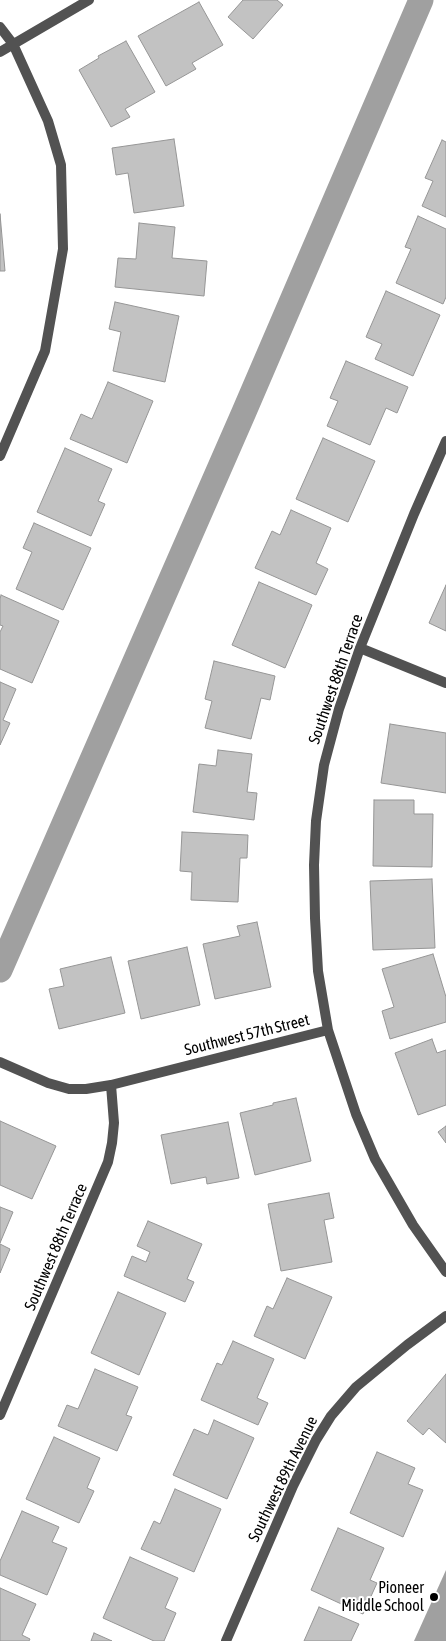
<!DOCTYPE html>
<html>
<head>
<meta charset="utf-8">
<style>
	body { margin:0 }
	canvas { display:block; background:#fff }
</style>
</head>
<body>
<canvas width="446" height="1641"></canvas>
<script>
const c = document.querySelector('canvas').getContext('2d');
c.lineJoin = 'round';
function fillPath(path, color) { c.fillStyle = color; c.fill(path, 'evenodd'); }
const toPath = rows => new Path2D(rows.map(r => 'M' + r).join(''));
function stroke(path, color, width, dash) { c.strokeStyle = color; c.lineWidth = width; c.lineCap = dash ? 'butt' : 'round'; c.setLineDash(dash || []); c.stroke(path); }
function drawText(font, color, halo, rows, align = 'center') {
  c.font = font + ' "Asap Condensed",sans-serif'; c.lineWidth = 4; c.setLineDash([]); c.textBaseline = 'middle'; c.strokeStyle = halo; c.fillStyle = color; for (const [text, x, y, turn = 0] of rows) {
    c.save(); c.translate(x, y); c.rotate((+turn || 0) * Math.PI / 180); c.textAlign = isNaN(turn) ? turn : align; if (halo) c.strokeText(text, 0, 0); c.fillText(text, 0, 0); c.restore();
  }
}
fillPath(toPath([
	[446,1570,446,1641,414,1641]
]), '#a0a0a0');
stroke(toPath([
	[0,970,244,412,421,0]
]), '#a0a0a0', 25);
const building = toPath([
	[243,0,277,0,283,5,253,39,228,17,243,0],
	[199,2,223,45,192,63,196,69,166,86,138,36,199,2],
	[126,41,155,92,125,109,130,117,111,127,79,70,99,58,98,56,126,41],
	[174,139,184,206,134,213,128,173,116,175,112,148,174,139],
	[442,140,446,142,446,217,422,206,433,181,425,178,442,140],
	[0,214,5,271,0,271,0,214],
	[418,216,446,229,446,297,443,304,396,283,411,249,405,247,418,216],
	[139,223,175,227,172,258,207,261,204,296,115,287,118,258,136,259,139,223],
	[386,291,440,315,413,376,375,359,382,344,366,337,386,291],
	[115,302,179,316,165,382,113,371,121,332,109,329,115,302],
	[346,361,408,387,397,413,386,408,370,445,327,426,338,401,330,398,346,361],
	[108,382,153,401,127,463,70,439,81,414,92,419,108,382],
	[323,438,375,461,348,522,296,499,323,438],
	[65,448,112,469,98,501,105,504,91,536,37,512,65,448],
	[291,510,331,528,316,563,328,569,316,595,255,568,272,531,280,535,291,510],
	[34,523,91,548,63,610,16,589,32,552,23,548,34,523],
	[259,582,312,605,285,668,232,645,259,582],
	[446,585,446,631,429,623,446,585],
	[1,595,59,621,32,683,0,669,0,632,3,626,0,625,0,599,1,595],
	[214,661,275,676,270,700,261,698,251,739,205,728,212,701,205,699,214,661],
	[0,682,16,689,3,720,10,723,0,745,0,682],
	[390,724,446,733,446,793,381,783,390,724],
	[218,750,252,754,247,792,257,793,254,820,193,812,199,764,216,766,218,750],
	[374,800,414,800,414,814,433,814,432,867,373,866,374,800],
	[182,832,248,835,247,858,240,858,238,902,191,900,192,872,180,871,182,832],
	[432,879,435,948,373,950,370,881,432,879],
	[257,922,271,987,215,999,203,944,240,936,237,926,257,922],
	[187,947,200,1005,141,1019,128,961,187,947],
	[433,954,446,997,446,1022,390,1039,382,1011,394,1007,382,969,433,954],
	[111,957,125,1013,59,1029,49,989,64,986,60,969,111,957],
	[432,1039,437,1053,446,1050,446,1105,418,1115,395,1053,432,1039],
	[296,1098,311,1161,255,1175,240,1113,273,1105,273,1103,296,1098],
	[0,1121,56,1146,32,1199,0,1185,0,1121],
	[228,1122,239,1178,207,1184,206,1177,171,1184,161,1135,228,1122],
	[446,1126,446,1143,438,1132,446,1126],
	[329,1193,334,1218,324,1220,332,1262,281,1271,268,1204,329,1193],
	[0,1207,13,1212,0,1243,0,1207],
	[148,1221,202,1244,187,1279,194,1282,185,1302,124,1276,132,1256,146,1262,150,1252,137,1246,148,1221],
	[0,1244,10,1249,0,1273,0,1244],
	[287,1278,332,1297,305,1359,254,1336,267,1306,273,1309,287,1278],
	[118,1292,166,1313,139,1375,91,1353,118,1292],
	[233,1341,274,1359,257,1398,268,1403,258,1425,201,1400,217,1363,222,1365,233,1341],
	[95,1369,138,1387,126,1415,132,1417,117,1451,58,1426,67,1405,78,1409,95,1369],
	[446,1374,446,1443,429,1428,423,1435,407,1421,446,1374],
	[214,1420,254,1438,227,1499,173,1475,194,1429,208,1435,214,1420],
	[54,1437,100,1458,87,1488,94,1491,79,1523,26,1499,54,1437],
	[377,1452,415,1468,408,1484,423,1490,403,1537,350,1513,377,1452],
	[175,1489,221,1509,194,1572,141,1549,154,1521,160,1524,175,1489],
	[22,1511,59,1527,52,1542,67,1548,47,1595,0,1575,0,1561,22,1511],
	[338,1528,384,1548,370,1580,377,1583,363,1614,311,1590,338,1528],
	[130,1557,178,1578,165,1608,176,1613,164,1641,154,1641,103,1618,130,1557],
	[0,1588,36,1604,22,1635,30,1639,29,1641,0,1641,0,1588],
	[319,1607,359,1624,351,1641,304,1641,319,1607],
	[94,1633,112,1641,91,1641,94,1633]
]);
fillPath(building, '#c2c2c2');
stroke(building, '#969696', 1);
stroke(toPath([
	[0,27,13,44,48,121,61,165,63,249,45,351,0,456],
	[0,52,89,0],
	[446,441,414,514,360,648,339,709,324,765,316,821,314,865,315,918,318,971,328,1030,356,1114,375,1159,413,1225,446,1272],
	[360,648,446,683],
	[0,1062,48,1083,69,1089,86,1089,111,1085,328,1030],
	[0,1415,108,1162,112,1143,114,1123,111,1085],
	[226,1641,293,1486,316,1440,331,1416,356,1387,407,1345,446,1316]
]), '#525252', 10);
for (const [x, y, r, color] of [
	[434,1597,5,"#000"]
]) { const dot = new Path2D(); dot.arc(x, y, r, 0, 2 * Math.PI); c.fillStyle = color; c.fill(dot); stroke(dot, '#fff', 2); }
drawText('16px', '#000', '#fff', [
	["Southwest 88th Terrace",336,679,-71],
	["Southwest 57th Street",247,1035,-14],
	["Southwest 88th Terrace",56,1247,-67],
	["Southwest 89th Avenue",283,1479,-64]
]);
drawText('16px', '#000', '#fff', [
	["Pioneer",424,1588],
	["Middle School",424,1606]
], 'right');
</script>
</body>
</html>
